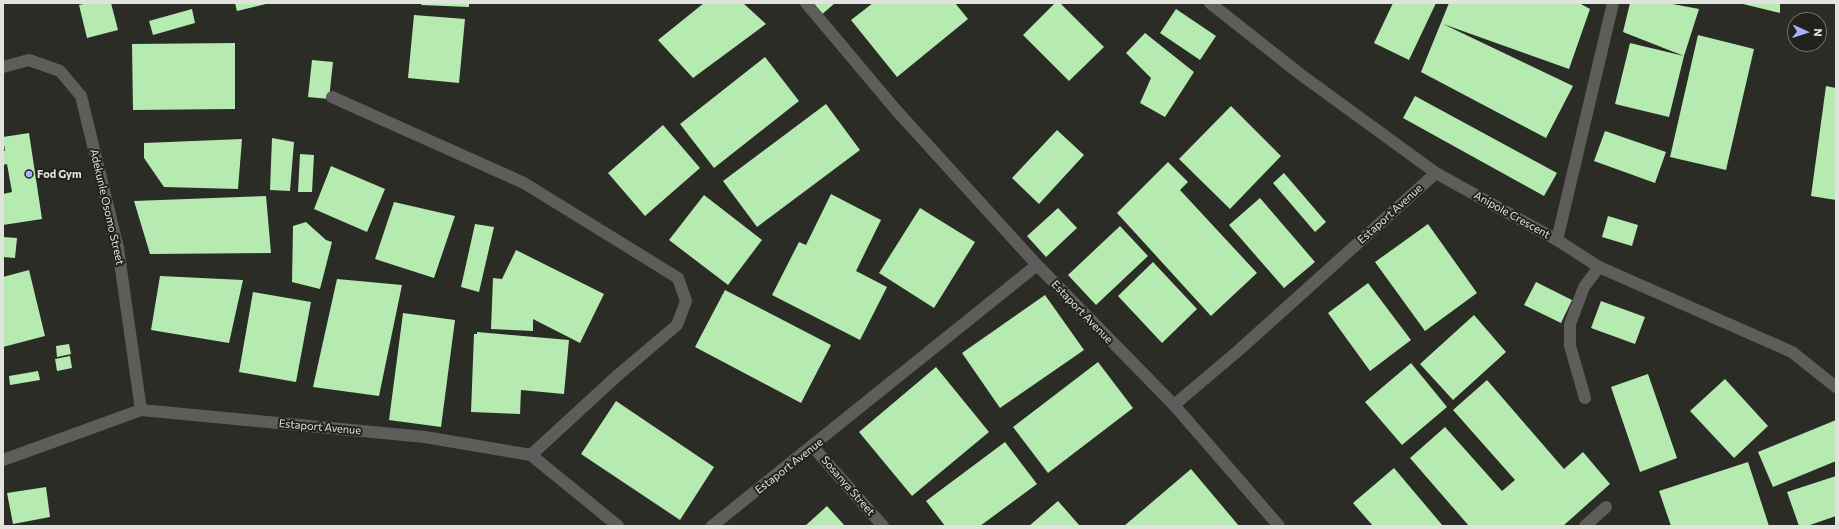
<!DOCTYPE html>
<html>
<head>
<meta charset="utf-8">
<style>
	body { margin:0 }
	#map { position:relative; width:1839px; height:529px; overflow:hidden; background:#2b2c26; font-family:Commissioner,sans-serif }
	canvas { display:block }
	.frame { position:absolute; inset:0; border:4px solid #e2e2df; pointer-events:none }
	.north { position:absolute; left:1787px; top:12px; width:40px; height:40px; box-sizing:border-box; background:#22221d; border:1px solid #6f6f6b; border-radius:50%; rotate:93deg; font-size:11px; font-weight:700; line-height:16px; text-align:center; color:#e2e2df }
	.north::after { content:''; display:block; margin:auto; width:14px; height:18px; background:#abaffb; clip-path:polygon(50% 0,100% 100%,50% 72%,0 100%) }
</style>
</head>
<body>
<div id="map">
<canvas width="1839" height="529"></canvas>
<div class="frame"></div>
<div class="north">N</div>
</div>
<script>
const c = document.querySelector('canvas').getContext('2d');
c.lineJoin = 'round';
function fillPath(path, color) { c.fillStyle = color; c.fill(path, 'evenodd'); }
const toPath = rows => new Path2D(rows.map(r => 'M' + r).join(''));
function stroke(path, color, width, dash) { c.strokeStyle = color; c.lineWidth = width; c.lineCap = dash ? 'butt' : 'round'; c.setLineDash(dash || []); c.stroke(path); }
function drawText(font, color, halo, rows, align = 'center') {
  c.font = font + ' Commissioner,sans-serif'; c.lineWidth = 4; c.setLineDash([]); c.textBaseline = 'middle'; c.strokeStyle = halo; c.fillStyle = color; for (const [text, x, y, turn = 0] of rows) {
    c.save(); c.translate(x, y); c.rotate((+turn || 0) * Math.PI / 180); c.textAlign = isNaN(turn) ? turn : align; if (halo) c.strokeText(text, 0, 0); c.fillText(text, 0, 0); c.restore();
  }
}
fillPath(toPath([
	[88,3,111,3,118,30,87,38,79,5],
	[235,3,266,3,266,4,237,11],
	[422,3,469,3,469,7,421,5],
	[704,3,743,3,766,24,693,78,658,40],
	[809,3,835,3,820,16],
	[873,3,955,3,968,19,897,77,851,20],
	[1055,3,1060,3,1104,47,1069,81,1023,35],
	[1393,3,1436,3,1409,60,1374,43],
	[1449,3,1579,3,1590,9,1569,69,1443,24,1573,86,1546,138,1421,72],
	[1630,3,1667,3,1699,9,1684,56,1623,32],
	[1743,3,1780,3,1780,13,1743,4],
	[192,9,195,23,153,35,149,21],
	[1176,9,1216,36,1200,60,1160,33],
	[414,15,465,19,459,83,408,78],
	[1145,33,1194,72,1165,117,1140,103,1151,78,1126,53],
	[1698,35,1754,49,1726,170,1670,157],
	[235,43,235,109,133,110,132,44],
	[1630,43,1684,56,1669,117,1615,104],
	[765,57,799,101,714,168,680,124],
	[312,60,333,62,329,99,308,97],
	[1826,86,1836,88,1836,200,1811,196],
	[1415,96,1557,173,1544,196,1403,118],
	[826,104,860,150,757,227,723,181],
	[1231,106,1281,156,1230,209,1179,159],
	[663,125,700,168,645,216,608,173],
	[1057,130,1084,155,1039,204,1012,178],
	[1605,131,1666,152,1655,183,1594,161],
	[29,133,42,219,3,225,3,194,12,192,7,164,3,165,3,151,5,151,3,137],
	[272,138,294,142,290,191,270,190],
	[242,139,238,189,164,187,144,158,144,143],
	[300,154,314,155,312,192,298,192],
	[1168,162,1188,182,1180,190,1257,273,1211,316,1117,213],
	[331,166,385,189,367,232,314,209],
	[1284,173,1326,222,1315,232,1273,183],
	[831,194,881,220,856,271,887,287,860,340,772,295,799,242,806,245],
	[704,195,762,240,728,285,669,240],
	[266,196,271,253,150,254,134,201],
	[1260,198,1315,262,1284,288,1229,225],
	[394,202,455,216,434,278,375,259],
	[920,208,975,242,934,308,879,273],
	[1058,208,1077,228,1046,257,1027,236],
	[1608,216,1638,225,1632,246,1602,237],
	[306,222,326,240,332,242,320,289,292,282,293,226],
	[475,224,494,227,479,292,461,287],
	[1428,224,1477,293,1425,331,1375,262],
	[1120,226,1148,256,1096,305,1068,275],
	[3,237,17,238,15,258,3,257],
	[516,250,604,294,580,343,533,319,533,331,491,329,493,278,502,279],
	[1153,262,1197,309,1162,343,1118,296],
	[29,270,45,336,3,347,3,277],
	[160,276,243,280,229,343,151,330],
	[337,279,402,285,379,396,313,387],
	[1536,282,1572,300,1561,323,1524,305],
	[1368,283,1411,340,1370,371,1328,313],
	[725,290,831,345,801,403,695,347],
	[253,292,311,302,296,382,239,372],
	[1045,295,1084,350,1000,408,962,353],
	[1601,301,1645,317,1635,344,1591,328],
	[403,313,455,320,441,427,389,420],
	[1474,315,1506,352,1453,400,1420,364],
	[477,332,569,340,564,394,521,390,520,414,471,412,474,334,477,334],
	[69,344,71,354,57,357,56,346],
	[70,356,72,368,57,371,55,359],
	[1098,362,1133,408,1048,473,1013,427],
	[1411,363,1447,407,1402,445,1365,402],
	[936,367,989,432,912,496,859,432],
	[38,371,40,380,10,385,9,376],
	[1648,374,1677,458,1640,472,1611,387],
	[1725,379,1768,426,1734,458,1690,411],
	[1487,380,1564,469,1583,452,1610,484,1563,526,1469,526,1410,458,1445,427,1502,491,1515,480,1453,410],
	[616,401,714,467,680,520,581,454],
	[1836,420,1836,461,1773,487,1758,452],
	[1005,442,1037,484,980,526,945,526,926,501],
	[1748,462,1769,526,1671,526,1659,491],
	[1394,468,1443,526,1373,526,1353,503],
	[1191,469,1239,526,1124,526],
	[1836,476,1836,516,1807,526,1799,526,1787,492],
	[46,487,50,517,13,524,7,493],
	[1058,501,1080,526,1029,526],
	[827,506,845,526,805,526]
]), '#b5eab0');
stroke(toPath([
	[1585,398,1570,346,1570,324,1584,287,1599,267]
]), '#5f5d5b', 12);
stroke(toPath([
	[806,3,896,110,1037,265],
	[1210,3,1300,74,1436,173,1557,240,1599,267,1792,352,1836,387],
	[3,67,29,60,60,71,81,96,118,248,141,410],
	[332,97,524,183,678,278,686,301,677,325,618,375,531,455],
	[1557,240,1613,3],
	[1174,405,1279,526],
	[813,447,883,526],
	[3,460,141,410,425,437,531,455,618,526],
	[712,526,1037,265,1174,405,1239,350,1436,173],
	[1585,526,1606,507]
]), '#5f5d5b', 12);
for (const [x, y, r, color] of [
	[29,174,4,"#abaffb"]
]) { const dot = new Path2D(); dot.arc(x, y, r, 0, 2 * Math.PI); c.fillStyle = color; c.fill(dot); stroke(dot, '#22221d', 1.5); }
drawText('bold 11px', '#e2e2df', '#22221d', [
	["Fod Gym",37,174]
], 'left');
drawText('11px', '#e2e2df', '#22221d', [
	["Adekunle Osomo Street",107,207,77],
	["Estaport Avenue",1390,214,-42],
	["Anipole Crescent",1512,215,29],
	["Estaport Avenue",1082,312,46],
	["Estaport Avenue",320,427,5],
	["Estaport Avenue",789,466,-38],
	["Sosanya Street",848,486,49]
]);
</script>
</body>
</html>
